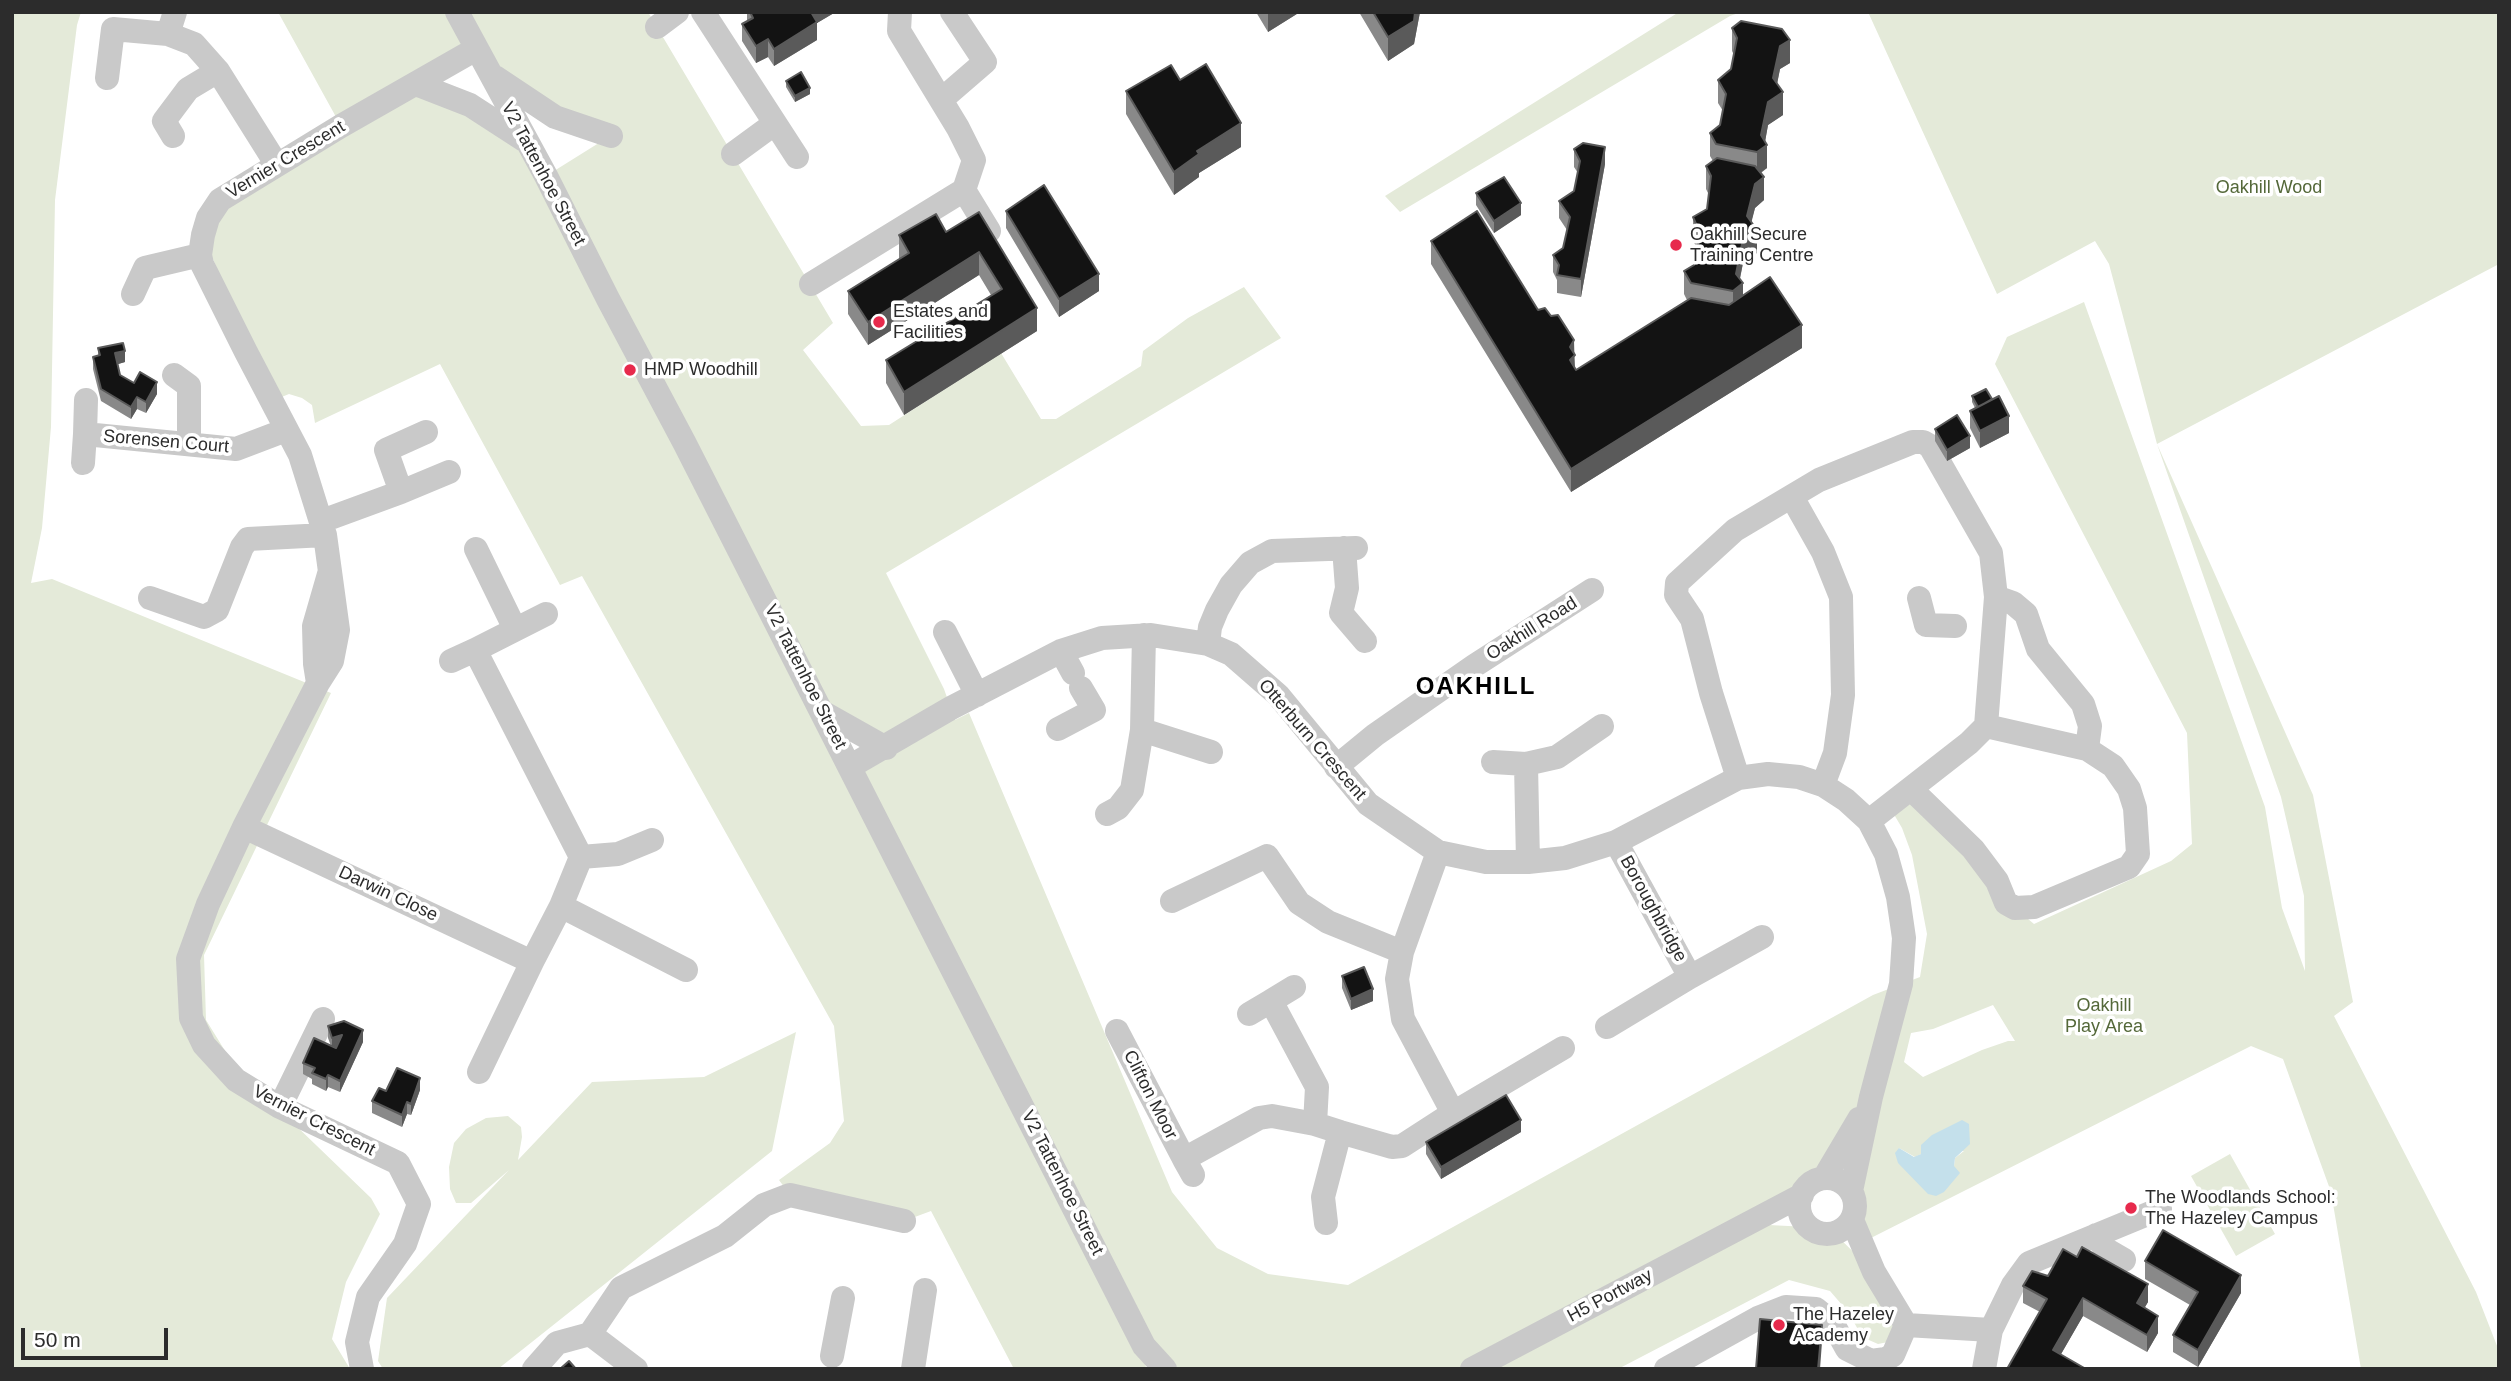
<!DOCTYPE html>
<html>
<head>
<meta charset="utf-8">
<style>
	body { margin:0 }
	#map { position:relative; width:2511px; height:1381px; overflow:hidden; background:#fff; font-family:Helvetica,sans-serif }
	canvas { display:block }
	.frame { position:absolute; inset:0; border:14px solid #2c2c2c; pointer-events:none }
	.scale { position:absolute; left:21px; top:1328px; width:147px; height:32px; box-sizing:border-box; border:4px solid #2c2c2c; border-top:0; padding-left:9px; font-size:21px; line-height:24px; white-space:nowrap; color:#2c2c2c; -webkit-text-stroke:5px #fff; paint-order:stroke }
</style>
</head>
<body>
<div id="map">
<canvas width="2511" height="1381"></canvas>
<div class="frame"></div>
<div class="scale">50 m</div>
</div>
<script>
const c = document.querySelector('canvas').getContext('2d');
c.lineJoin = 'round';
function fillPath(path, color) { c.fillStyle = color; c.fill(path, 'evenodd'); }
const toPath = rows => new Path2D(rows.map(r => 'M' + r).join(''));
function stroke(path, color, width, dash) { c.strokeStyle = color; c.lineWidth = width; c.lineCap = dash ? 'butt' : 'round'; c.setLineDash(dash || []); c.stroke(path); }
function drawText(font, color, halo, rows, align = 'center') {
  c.font = font + ' Helvetica,sans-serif'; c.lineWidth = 7; c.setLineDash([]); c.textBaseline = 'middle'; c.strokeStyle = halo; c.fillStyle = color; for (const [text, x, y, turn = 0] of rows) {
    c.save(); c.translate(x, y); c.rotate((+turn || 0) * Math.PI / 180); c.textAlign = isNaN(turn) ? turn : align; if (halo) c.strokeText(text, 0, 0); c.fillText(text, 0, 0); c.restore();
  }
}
fillPath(toPath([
	[12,12,81,12,77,25,55,200,51,427,42,528,31,583,52,579,331,693,204,955,206,1020,235,1067,371,1198,380,1214,346,1282,332,1339,350,1369,12,1369],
	[278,12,648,12,833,323,803,350,861,426,889,425,1001,353,1041,419,1056,419,1141,366,1143,351,1188,318,1244,287,1281,338,886,573,944,689,955,720,969,713,1172,1192,1217,1248,1268,1274,1348,1285,1873,995,1920,977,1927,934,1912,855,1902,828,1889,806,1911,789,2015,908,2034,924,2171,861,2192,844,2187,733,1995,364,2007,337,2084,302,2265,807,2282,908,2305,971,2304,896,2281,797,2157,444,2109,264,2095,241,1997,294,1868,12,2499,12,2499,264,2157,444,2313,795,2353,1002,2334,1016,2476,1292,2499,1351,2499,1369,2361,1369,2331,1192,2283,1059,2251,1046,1861,1243,1855,1212,1854,1198,1871,1100,1814,1181,1749,1224,1808,1227,1820,1233,1834,1233,1874,1272,1898,1340,1878,1344,1862,1337,1849,1313,1830,1291,1789,1280,1618,1369,1165,1369,1144,1348,1146,1369,1014,1369,931,1211,904,1221,790,1195,779,1180,830,1143,844,1121,834,1026,582,576,560,585,440,364,315,423,312,405,302,398,289,394,272,401,203,235,208,218,341,126],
	[475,49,555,117,610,136,546,176,470,105,417,84],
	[824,713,886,748,851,766],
	[1993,1005,2015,1041,2008,1041,1982,1050,1923,1077,1904,1062,1911,1033,1933,1029],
	[1899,1148,1915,1157,1921,1154,1964,1151,1955,1158,1954,1166,1898,1163],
	[1679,12,1741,12,1730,16,1400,212,1385,196],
	[796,1032,772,1151,498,1369,383,1369,378,1361,387,1298,509,1170,471,1203,456,1203,450,1189,449,1167,454,1143,466,1129,486,1118,508,1116,521,1127,522,1137,518,1160,592,1082,704,1077],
	[2230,1154,2275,1234,2236,1256,2191,1176]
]), '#e4ead9');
fillPath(toPath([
	[1962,1120,1969,1124,1970,1144,1955,1158,1954,1166,1960,1173,1944,1192,1936,1196,1928,1194,1898,1163,1895,1153,1899,1148,1914,1157,1921,1154,1921,1145,1932,1135]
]), '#c4e0eb');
stroke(toPath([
	[457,12,546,176,608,299,684,442,1144,1346,1165,1369],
	[703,12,797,157],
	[657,27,677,12],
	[168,34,175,12],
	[495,77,555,117,611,136],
	[107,78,113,29,168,34,194,44,218,71,277,165],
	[416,84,470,105,524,140],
	[941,100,985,62,952,12],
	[173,136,164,121,188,89,218,71],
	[733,154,774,124],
	[964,190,989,231],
	[811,284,964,190,974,160,958,128,899,31,900,12],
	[133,294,145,268,200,255],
	[174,375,189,386,189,444],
	[85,434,86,400],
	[83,463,85,434,236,449,286,430],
	[401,492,449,472],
	[1792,497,1823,552,1841,597,1843,695,1835,753,1823,785],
	[322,521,401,492,386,450,426,432],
	[1344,548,1347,588,1341,613,1365,641],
	[476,549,515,629],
	[1996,597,2013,603,2026,614,2038,649,2083,704,2090,726,2087,749],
	[150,598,204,617,217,610,242,547,248,539,325,535],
	[1919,598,1926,625,1955,626],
	[945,632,977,695],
	[1208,644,1210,627,1217,610,1231,585,1250,563,1272,551,1356,548],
	[475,650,546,614],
	[1061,651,1073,673],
	[451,661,475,650,581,857],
	[318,683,315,664,314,626,329,574],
	[822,712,886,748],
	[1058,729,1094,710,1081,688],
	[1142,730,1211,752],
	[1493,762,1526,764,1528,862],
	[1526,764,1557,757,1602,726],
	[851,766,951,708,1061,651,1102,638,1151,635,1208,644,1231,654,1278,695,1368,804,1438,852,1486,862,1528,862,1565,858,1616,842,1738,778,1768,774,1799,777,1823,785,1846,800,1869,821,1886,854,1898,897,1904,938,1901,984,1871,1097,1851,1191],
	[1336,767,1375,735,1474,666,1592,590],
	[1738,778,1711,693,1692,619,1676,595,1677,583,1735,530,1819,480,1913,442,1923,442,1930,446,1991,553,1996,597,1986,726,1969,743,1869,821],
	[1911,789,1973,849,1997,881,2006,903,2015,908,2034,907,2129,867,2138,854,2135,808,2129,789,2113,766,2087,749,1986,726],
	[1107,814,1118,808,1132,790,1142,730,1144,635],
	[244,827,532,962,479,1072],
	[1616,842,1690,977,1762,937],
	[1438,852,1402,952,1397,979,1403,1019,1453,1113,1563,1048],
	[1172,901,1267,856,1299,903,1328,922,1402,952],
	[561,906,581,857,618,854,652,840],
	[532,962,561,906,686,970],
	[1271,1001,1294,987],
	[1249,1014,1271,1001,1317,1087,1315,1124,1340,1132],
	[1607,1027,1690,977],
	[1117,1031,1184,1159],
	[280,1107,323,1019],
	[1193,1175,1184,1159,1259,1118,1272,1116,1315,1124],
	[1824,1178,1859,1119],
	'1799 1206a28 28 0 1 1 56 0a28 28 0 1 1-56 0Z',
	[1326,1223,1323,1197,1340,1132,1392,1147,1402,1146,1453,1113],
	[2096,1235,2105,1249,2124,1260],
	[1906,1325,1991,1330,1984,1369],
	[1991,1330,2013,1285,2029,1263,2160,1209],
	[590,1334,636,1369],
	[832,1356,843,1298],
	[362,1369,357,1342,368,1297,405,1244,419,1204,398,1163,280,1107,236,1080,204,1045,191,1018,188,959,208,904,244,827,318,683,332,661,338,630,325,535,300,455,246,352,202,264,200,255,203,235,208,218,220,200,341,126,476,49],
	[534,1369,557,1343,590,1334,621,1288,725,1236,764,1205,790,1195,904,1221],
	[913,1369,925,1290],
	[1472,1369,1802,1195],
	[1666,1369,1758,1318,1786,1307,1816,1309,1832,1322,1847,1349,1871,1361,1886,1359,1893,1355,1906,1325,1874,1272,1852,1220]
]), '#c9c9c9', 24);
fillPath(toPath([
	[747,12,834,12,834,13,817,23,817,40,774,66,768,57,756,63,742,41,742,24,747,21],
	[1256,12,1300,12,1268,32],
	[1359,12,1420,12,1414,44,1388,61],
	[1732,28,1790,63,1780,69,1777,84,1783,115,1768,125,1765,141,1767,168,1761,173,1764,200,1755,208,1751,222,1757,253,1743,263,1740,279,1743,296,1802,348,1571,492,1431,264,1431,241,1538,310,1574,354,1575,367,1576,370,1687,300,1684,294,1684,271,1694,265,1697,249,1693,240,1693,217,1707,209,1709,195,1706,189,1706,166,1713,161,1710,156,1710,133,1720,125,1723,111,1718,103,1718,80,1731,69,1734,55,1732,51],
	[1180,80,1241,147,1199,173,1199,177,1174,195,1126,114,1126,91],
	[786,81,810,94,795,102,786,87],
	[1574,149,1605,164,1581,297,1557,293,1557,280,1553,272,1553,255,1563,248,1567,230,1559,218,1559,201,1574,191,1578,173,1574,167],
	[1476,193,1521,215,1494,233,1476,205],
	[1006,211,1099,291,1059,317,1006,228],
	[979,212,1037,331,904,415,886,383,886,360,991,295,979,275,868,345,848,314,848,291,899,259,899,235,946,232],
	[98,348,125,362,118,364,120,375,134,383,157,394,146,413,137,409,131,419,101,401,93,369,93,357,98,356],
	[1972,396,2009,433,1980,448,1970,428,1970,411,1975,408,1972,402],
	[1935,429,1970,448,1947,461,1935,441],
	[1342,976,1373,1001,1351,1010,1342,988],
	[328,1026,363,1042,340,1092,328,1087,326,1091,312,1084,312,1079,303,1074,303,1063,331,1046,328,1038],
	[420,1090,411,1115,407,1114,402,1127,372,1113,372,1101,386,1091],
	[1521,1132,1441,1179,1426,1154,1426,1142],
	[2145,1261,2241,1293,2198,1367,2173,1352,2173,1335,2190,1305,2145,1279],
	[2048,1276,2148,1302,2144,1308,2158,1333,2147,1352,2083,1316,2061,1354,2007,1369,2040,1312,2023,1303,2023,1286]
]), '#898989');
fillPath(toPath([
	[810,12,834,13,817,23,817,40,774,66,774,49],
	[1268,12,1300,12,1268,32],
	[1415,12,1420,12,1414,44,1388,61,1388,37],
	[768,39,768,57,756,63,756,46],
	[1790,40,1790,63,1780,69,1774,99,1783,92,1783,115,1768,125,1764,148,1767,145,1767,168,1757,175,1757,152,1780,46],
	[810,88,810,94,795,102,795,96],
	[1241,123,1241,147,1199,173,1199,177,1174,195,1174,172,1197,151],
	[1605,147,1605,164,1581,297,1581,279],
	[1764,177,1764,200,1755,208,1748,236,1757,230,1757,253,1743,263,1738,287,1743,283,1743,306,1733,314,1733,291,1747,216,1755,184],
	[1521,203,1521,215,1494,233,1494,221],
	[979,252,979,275,868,345,868,322],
	[1099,274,1099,291,1059,317,1059,299],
	[1037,308,1037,331,904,415,904,392],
	[1802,325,1802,348,1571,492,1571,469],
	[1574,340,1575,378,1570,383,1570,347],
	[125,351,125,362,115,365,115,353],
	[157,382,157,394,146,413,146,402],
	[137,397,137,409,131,419,131,407],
	[2009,416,2009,433,1980,448,1980,431],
	[1970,436,1970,448,1947,461,1947,450],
	[1373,989,1373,1001,1351,1010,1351,999],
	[363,1030,363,1042,340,1092,340,1081],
	[342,1035,342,1046,332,1049,332,1038],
	[328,1075,328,1087,326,1091,326,1079],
	[420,1078,420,1090,411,1115,411,1104],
	[407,1102,407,1114,402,1127,402,1115],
	[1521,1120,1521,1132,1441,1179,1441,1167],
	[2241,1275,2241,1293,2198,1367,2198,1350],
	[2148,1284,2148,1302,2137,1321,2137,1303],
	[2083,1298,2083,1316,2053,1368,2053,1350],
	[2158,1316,2158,1333,2147,1352,2147,1335],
	[1822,1325,1822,1342,1820,1369,1818,1369]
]), '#5a5a5a');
const building = toPath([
	[750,12,811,12,817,22,774,49,768,39,756,46,742,24,753,18,750,12],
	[1373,12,1415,12,1414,21,1388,37,1373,12],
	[1741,21,1782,29,1790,40,1780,46,1773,78,1783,92,1768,102,1761,135,1767,145,1757,152,1716,144,1710,133,1720,125,1726,94,1718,80,1731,69,1737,38,1732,28,1741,21],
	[1206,64,1241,123,1197,151,1199,154,1174,172,1126,91,1171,65,1180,80,1206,64],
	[801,72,810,88,795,96,786,81,801,72],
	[1583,143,1605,147,1581,279,1557,275,1559,265,1553,255,1563,248,1570,217,1559,201,1574,191,1580,161,1574,149,1583,143],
	[1717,158,1755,166,1764,177,1755,184,1747,216,1757,230,1743,239,1736,274,1743,283,1733,291,1691,283,1684,271,1694,265,1700,233,1693,217,1707,209,1711,176,1706,166,1717,158],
	[1504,177,1521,203,1494,221,1476,193,1504,177],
	[1044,185,1099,274,1059,299,1006,211,1044,185],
	[1477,211,1538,310,1545,308,1551,316,1558,315,1574,340,1570,347,1575,355,1570,360,1576,370,1691,298,1729,305,1770,277,1802,325,1571,469,1431,241,1477,211],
	[979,212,1037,308,904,392,886,360,1002,289,979,252,868,322,848,291,909,253,899,235,936,214,946,232,979,212],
	[123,343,125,351,115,353,120,375,134,383,140,372,157,382,146,402,137,397,131,407,101,389,93,357,100,355,98,348,123,343],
	[1986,389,1992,399,1978,407,1972,396,1986,389],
	[1999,396,2009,416,1980,431,1970,411,1999,396],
	[1957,415,1970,436,1947,450,1935,429,1957,415],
	[1364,967,1373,989,1351,999,1342,976,1364,967],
	[344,1021,363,1030,340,1081,328,1075,326,1079,312,1073,315,1068,303,1063,314,1038,336,1048,342,1035,332,1038,328,1026,344,1021],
	[397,1068,420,1078,411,1104,407,1102,402,1115,372,1101,379,1088,386,1091,397,1068],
	[1506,1095,1521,1120,1441,1167,1426,1142,1506,1095],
	[2163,1230,2241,1275,2198,1350,2173,1335,2198,1292,2145,1261,2163,1230],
	[2082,1247,2148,1284,2137,1303,2158,1316,2147,1335,2083,1298,2053,1350,2086,1369,2007,1369,2047,1299,2023,1286,2032,1271,2048,1276,2063,1249,2077,1257,2082,1247],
	[1760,1319,1822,1325,1818,1369,1756,1369,1760,1319],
	[569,1361,576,1369,560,1369,569,1361]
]);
fillPath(building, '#131313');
stroke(building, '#5a5a5a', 2);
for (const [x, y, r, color] of [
	[1676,245,7,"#e72a4c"],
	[879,322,7,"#e72a4c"],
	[630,370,7,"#e72a4c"],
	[2131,1208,7,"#e72a4c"],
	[1779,1325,7,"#e72a4c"]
]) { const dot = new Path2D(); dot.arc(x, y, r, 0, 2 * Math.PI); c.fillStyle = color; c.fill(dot); stroke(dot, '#fff', 2.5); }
drawText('18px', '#2c2c2c', '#fff', [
	["Vernier Crescent",286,160,-31],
	["V2 Tattenhoe Street",543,174,62],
	["Sorensen Court",166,442,5],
	["Oakhill Road",1532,629,-32],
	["V2 Tattenhoe Street",805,677,63],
	["Otterburn Crescent",1312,740,49],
	["Darwin Close",388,894,25],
	["Boroughbridge",1653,909,61],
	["Clifton Moor",1150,1095,63],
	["Vernier Crescent",314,1121,27],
	["V2 Tattenhoe Street",1062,1183,63],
	["H5 Portway",1610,1296,-28]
]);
drawText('18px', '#546839', '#fff', [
	["Oakhill Wood",2269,188],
	["Oakhill",2104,1006],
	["Play Area",2104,1027]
]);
drawText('18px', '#2c2c2c', '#fff', [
	["Oakhill Secure",1690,235],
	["Training Centre",1690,256],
	["Estates and",893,312],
	["Facilities",893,333],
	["HMP Woodhill",644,370],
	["The Woodlands School:",2145,1198],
	["The Hazeley Campus",2145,1219],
	["The Hazeley",1793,1315],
	["Academy",1793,1336]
], 'left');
c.letterSpacing = '2px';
drawText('bold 24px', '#000', '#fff', [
	["OAKHILL",1476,687]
]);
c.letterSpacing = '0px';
</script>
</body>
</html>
